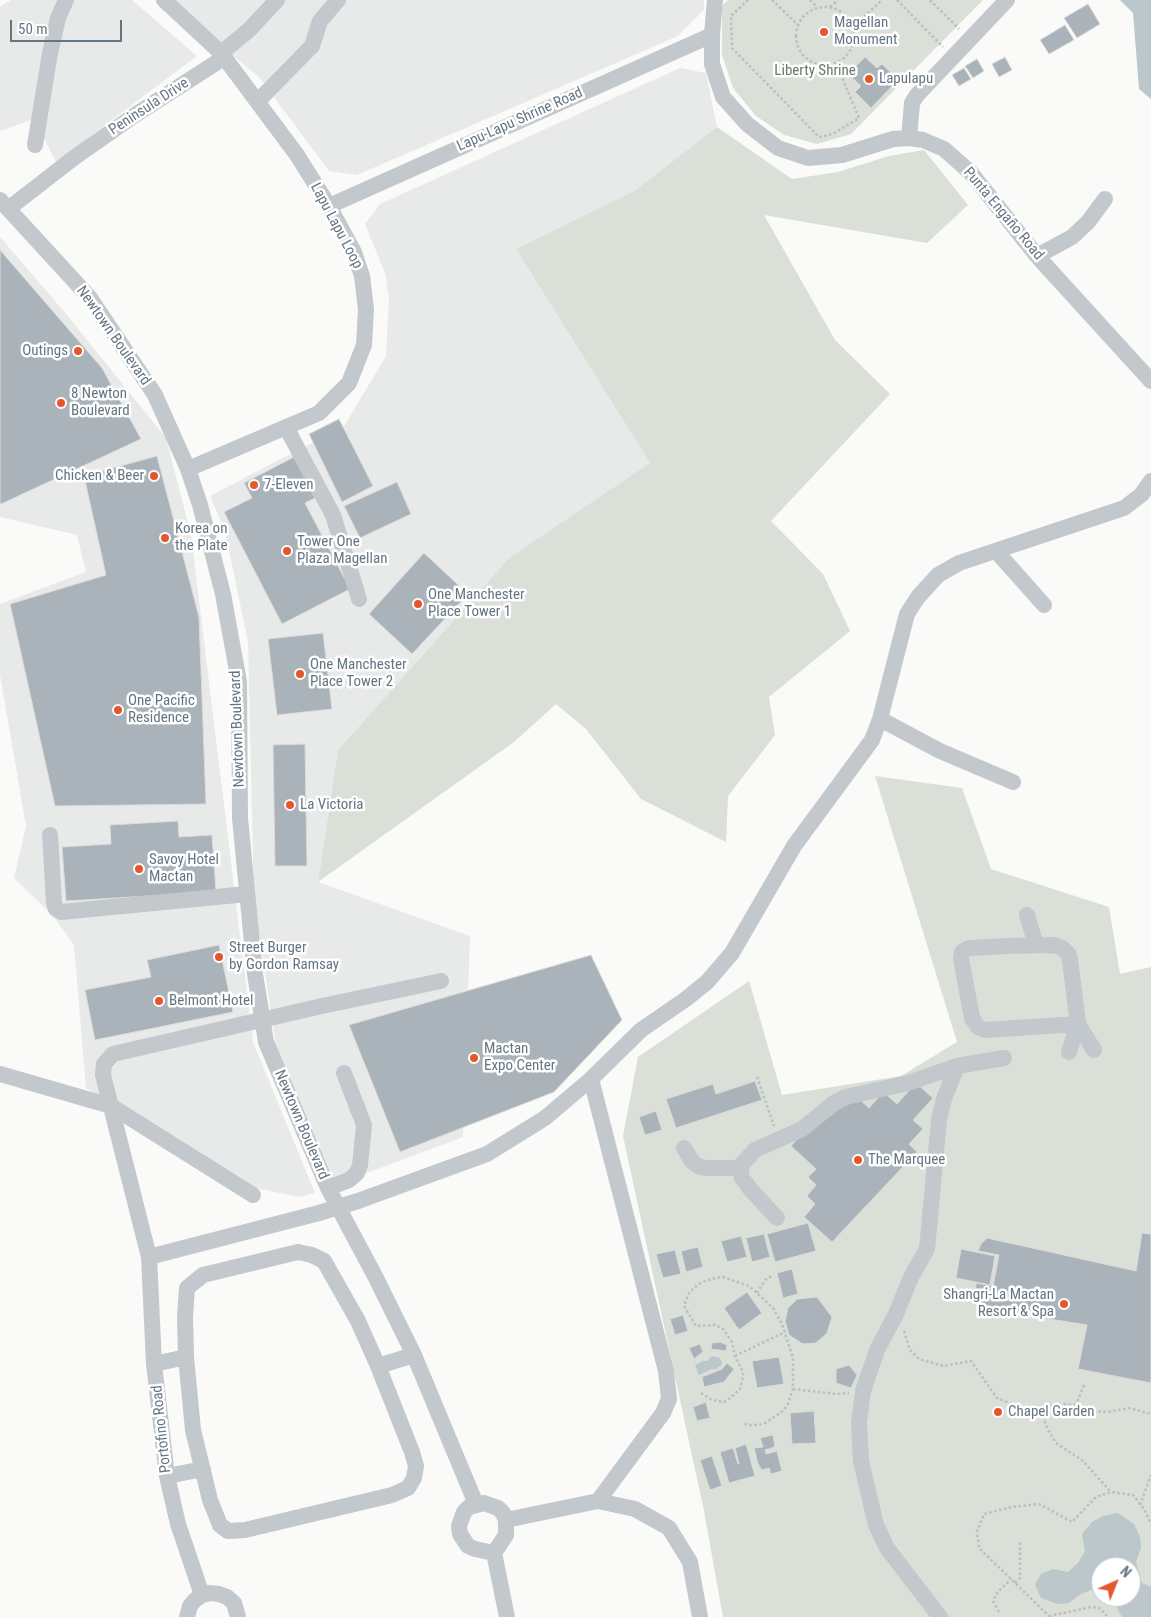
<!DOCTYPE html>
<html>
<head>
<meta charset="utf-8">
<style>
	body { margin:0 }
	#map { position:relative; width:1151px; height:1617px; overflow:hidden; background:#fafaf8; font-family:"Roboto Condensed",sans-serif }
	canvas { display:block }
	.north { position:absolute; left:1091px; top:1557px; width:50px; height:50px; box-sizing:border-box; background:#fff; border:1px solid #c1c8cd; border-radius:50%; rotate:44deg; font-size:14px; font-weight:700; line-height:20px; text-align:center; color:#657683 }
	.north::after { content:''; display:block; margin:auto; width:18px; height:22px; background:#e4572e; clip-path:polygon(50% 0,100% 100%,50% 72%,0 100%) }
	.scale { position:absolute; left:10px; top:20px; width:112px; height:22px; box-sizing:border-box; border:2px solid #657683; border-top:0; padding-left:6px; font-size:15px; line-height:18px; white-space:nowrap; color:#657683; -webkit-text-stroke:4px #fff; paint-order:stroke }
</style>
</head>
<body>
<div id="map">
<canvas width="1151" height="1617"></canvas>
<div class="north">N</div>
<div class="scale">50 m</div>
</div>
<script>
const c = document.querySelector('canvas').getContext('2d');
c.lineJoin = 'round';
function fillPath(path, color) { c.fillStyle = color; c.fill(path, 'evenodd'); }
const toPath = rows => new Path2D(rows.map(r => 'M' + r).join(''));
function stroke(path, color, width, dash) { c.strokeStyle = color; c.lineWidth = width; c.lineCap = dash ? 'butt' : 'round'; c.setLineDash(dash || []); c.stroke(path); }
function drawText(font, color, halo, rows, align = 'center') {
  c.font = font + ' "Roboto Condensed",sans-serif'; c.lineWidth = 5; c.setLineDash([]); c.textBaseline = 'middle'; c.strokeStyle = halo; c.fillStyle = color; for (const [text, x, y, turn = 0] of rows) {
    c.save(); c.translate(x, y); c.rotate((+turn || 0) * Math.PI / 180); c.textAlign = isNaN(turn) ? turn : align; if (halo) c.strokeText(text, 0, 0); c.fillText(text, 0, 0); c.restore();
  }
}
fillPath(toPath([
	[11,0,132,0,197,56,56,162,34,119,0,131,0,7],
	[165,0,704,0,704,10,678,36,357,175,329,171,259,77],
	[680,68,706,73,717,127,634,191,516,249,650,463,510,557,338,750,318,882,470,936,463,1137,335,1185,277,1051,254,901,248,642,225,531,210,496,344,426,386,356,389,299,385,273,365,224,380,204],
	[0,237,67,315,166,438,191,535,253,1042,315,1193,299,1197,241,1185,86,1088,74,945,54,917,14,878,26,826,0,675,0,604,86,572,77,535,0,517]
]), '#e8e9e9');
fillPath(toPath([
	[728,0,983,0,851,134,817,144,784,135,756,116,733,88,722,55,722,6],
	[717,127,792,179,838,172,889,156,924,150,968,205,927,243,764,215,835,340,890,394,771,521,823,574,850,631,769,697,775,735,728,796,726,842,641,799,586,729,556,704,514,742,318,882,338,750,510,557,650,463,516,249,634,191],
	[875,776,962,788,991,869,1109,907,1120,974,1151,967,1151,1617,723,1617,704,1511,623,1136,638,1057,749,981,782,1095,901,1076,957,1042],
	[1101,1567,1131,1567,1131,1597,1101,1597]
]), '#dadfd7');
fillPath(toPath([
	[1120,0,1151,0,1151,99,1139,89,1133,13],
	[712,1356,720,1358,722,1363,721,1365,716,1369,711,1369,699,1375,695,1365,703,1361,707,1361],
	[1118,1513,1134,1524,1140,1537,1141,1548,1136,1562,1142,1583,1151,1587,1151,1617,1122,1617,1111,1597,1131,1597,1131,1567,1101,1567,1101,1590,1093,1589,1081,1594,1069,1603,1057,1604,1041,1598,1035,1585,1041,1574,1053,1569,1068,1572,1078,1563,1085,1551,1082,1534,1092,1522,1103,1516]
]), '#bbc7cb');
const building = toPath([
	[1088,4,1100,24,1077,38,1064,18,1088,4],
	[1065,25,1074,40,1049,54,1040,40,1065,25],
	[865,57,877,68,882,64,898,80,871,108,855,92,861,86,848,74,865,57],
	[1005,57,1012,70,999,77,992,64,1005,57],
	[977,59,984,71,973,78,965,66,977,59],
	[964,68,971,79,959,86,952,75,964,68],
	[0,250,102,368,141,439,1,504,0,503,0,250],
	[339,419,373,486,342,502,309,434,339,419],
	[157,456,199,617,206,804,55,806,10,604,106,575,84,476,157,456],
	[294,457,315,498,305,503,350,589,282,624,224,512,252,498,244,483,294,457],
	[397,482,411,514,360,538,344,506,397,482],
	[424,553,468,594,412,654,369,614,424,553],
	[323,633,332,709,277,715,268,639,323,633],
	[305,744,307,866,275,866,273,745,305,744],
	[178,821,179,837,212,835,216,892,66,901,62,847,111,844,110,825,178,821],
	[219,945,233,1012,95,1040,85,990,151,977,147,960,219,945],
	[591,955,622,1020,554,1092,400,1152,349,1025,591,955],
	[755,1081,762,1100,676,1128,666,1099,713,1084,716,1094,755,1081],
	[916,1083,933,1098,913,1120,923,1129,909,1144,917,1152,832,1242,804,1217,815,1204,807,1196,816,1185,808,1177,816,1169,791,1146,802,1134,846,1101,857,1097,869,1108,883,1092,897,1104,916,1083],
	[656,1111,662,1130,645,1135,639,1117,656,1111],
	[808,1223,816,1251,775,1262,767,1234,808,1223],
	[1142,1233,1151,1234,1151,1383,1078,1369,1087,1325,981,1308,975,1301,976,1283,993,1286,999,1255,978,1251,981,1244,987,1238,1136,1271,1142,1233],
	[764,1234,770,1257,752,1262,746,1238,764,1234],
	[741,1236,747,1257,727,1262,721,1241,741,1236],
	[698,1247,703,1267,686,1272,681,1251,698,1247],
	[961,1249,995,1256,990,1285,956,1278,961,1249],
	[675,1250,681,1274,663,1278,656,1254,675,1250],
	[792,1269,798,1294,783,1298,777,1273,792,1269],
	[747,1292,762,1313,739,1330,724,1308,747,1292],
	[817,1297,832,1317,827,1333,816,1343,803,1344,789,1335,785,1321,788,1308,797,1299,817,1297],
	[683,1315,688,1331,675,1335,670,1319,683,1315],
	[720,1342,727,1345,726,1351,711,1349,712,1343,720,1342],
	[700,1344,703,1352,694,1359,689,1348,700,1344],
	[779,1357,784,1384,757,1388,752,1361,779,1357],
	[727,1363,734,1369,724,1382,704,1387,702,1377,722,1369,727,1363],
	[849,1365,857,1375,851,1388,836,1383,836,1369,849,1365],
	[706,1402,710,1418,697,1421,693,1407,706,1402],
	[814,1411,816,1443,792,1444,790,1413,814,1411],
	[773,1435,775,1447,765,1450,766,1454,777,1451,782,1471,771,1474,769,1468,762,1470,758,1464,754,1448,763,1447,760,1438,773,1435],
	[746,1444,755,1476,729,1483,720,1452,733,1448,738,1464,739,1464,735,1448,746,1444],
	[712,1456,722,1486,710,1490,700,1460,712,1456]
]);
fillPath(building, '#aab3b9');
stroke(building, '#dcdcda', 1);
stroke(toPath([
	[748,0,731,16,732,48,819,137,833,134,859,118,836,63],
	[772,0,798,25],
	[810,0,817,7],
	[897,0,943,47],
	[930,0,959,29],
	'796 36a29 29 0 1 1 58 0a29 29 0 1 1-58 0Z',
	[830,7,838,0],
	[853,27,882,0],
	[757,1077,774,1126],
	[757,1293,765,1280,772,1276],
	[904,1331,910,1350,919,1359,943,1366,971,1361,997,1398,1022,1408,1062,1404,1076,1405],
	[735,1356,785,1332],
	[1084,1385,1076,1405,1092,1411,1108,1412,1129,1408,1151,1414],
	[793,1389,836,1394,849,1393],
	[701,1393,712,1400,724,1402,729,1399,740,1389,743,1377,743,1372,735,1356,732,1342,726,1333,722,1328,715,1325,696,1326,684,1306,689,1293,695,1287,702,1282,715,1278,723,1277,749,1286,773,1308,782,1324,793,1358,793,1389,788,1404,783,1411,765,1423,758,1425,749,1425,742,1423],
	[1052,1405,1044,1411,1044,1419,1047,1428,1056,1443,1083,1461,1111,1492],
	[1140,1505,1151,1475],
	[1015,1583,1020,1578,1020,1541],
	[999,1612,993,1601,997,1593,1011,1579],
	[1049,1616,1092,1607,1099,1608,1108,1617],
	[1050,1617,979,1548,977,1531,984,1514,1011,1507,1039,1504,1072,1522,1096,1497,1111,1492,1133,1495,1144,1509,1151,1524]
]), '#bbbfc2', 2.5, [2.5, 2.5]);
stroke(toPath([
	[164,0,221,53,297,155,329,206,354,252,362,276,366,309,364,345,349,383,319,413,188,469],
	[715,0,712,35,712,64,723,97,747,124,778,148,808,158,842,155,893,139,909,138,923,140,944,149,971,173,1037,256,1151,381],
	[221,53,249,30,277,0],
	[258,101,312,46,320,21,338,0],
	[909,138,912,103,917,95,1007,0],
	[35,145,50,53,58,18,66,0],
	[0,200,90,298,155,395,188,469,200,505,223,594,239,682,240,818,255,974,266,1042,328,1188,376,1278,414,1355,476,1504],
	[329,206,712,35],
	[8,209,75,157,135,115,225,57],
	[1037,256,1072,237,1088,222,1105,199],
	[286,427,333,515,359,599],
	[996,551,1044,605],
	[880,719,940,751,1013,782],
	[50,835,54,903,56,909,61,912,247,894],
	[1027,915,1036,945],
	[1078,1024,985,1030,978,1027,972,1018,961,958,962,952,967,949,971,948,1005,946,1054,945,1062,948,1069,955,1070,960,1078,1024,1094,1050],
	[1069,1052,1078,1024],
	[0,1074,111,1106,253,1195],
	[591,1079,666,1371,669,1399,663,1413,598,1501],
	[684,1148,692,1161,698,1166,705,1168,741,1168],
	[328,1188,349,1180,357,1173,360,1165,364,1125,344,1073],
	[777,1218,751,1190,742,1178,741,1173,742,1164,755,1150,802,1129,834,1103,846,1097,908,1083,957,1066,1004,1058],
	[298,1252,312,1255,324,1261,358,1321,378,1366,412,1452,416,1466,414,1478,408,1488,392,1495,245,1530,228,1531,220,1525,210,1500,193,1430,186,1357,185,1317,187,1288,203,1275,298,1252],
	[149,1257,319,1213,358,1201,487,1154,545,1118,591,1079,641,1030,686,999,707,982,732,953,794,846,872,740,880,719,907,614,918,597,938,575,959,563,1124,508,1141,495,1151,481],
	[154,1364,186,1357],
	[378,1366,414,1355],
	[167,1476,203,1469],
	[484,1503,498,1508,503,1513,506,1520,506,1535,494,1553,475,1549,468,1546,460,1534,459,1526,464,1512,469,1507,484,1503],
	[506,1520,598,1501,635,1509,669,1528,690,1562,700,1617],
	[494,1553,507,1617],
	[202,1595,178,1524,167,1476,154,1364,149,1257,103,1075,104,1064,113,1054,322,1006,441,981],
	[187,1617,190,1606,195,1600,202,1595,210,1593,219,1594,227,1597,234,1603,238,1617],
	[940,1617,887,1548,876,1525,861,1461,859,1423,863,1391,877,1350,896,1314,911,1277,927,1249,939,1120,944,1099,957,1066]
]), '#c3c8cc', 16);
for (const [x, y, r, color] of [
	[824,32,5,"#e4572e"],
	[869,79,5,"#e4572e"],
	[78,351,5,"#e4572e"],
	[61,403,5,"#e4572e"],
	[154,476,5,"#e4572e"],
	[254,485,5,"#e4572e"],
	[165,538,5,"#e4572e"],
	[287,551,5,"#e4572e"],
	[418,604,5,"#e4572e"],
	[300,674,5,"#e4572e"],
	[118,710,5,"#e4572e"],
	[290,805,5,"#e4572e"],
	[139,869,5,"#e4572e"],
	[219,957,5,"#e4572e"],
	[159,1001,5,"#e4572e"],
	[474,1058,5,"#e4572e"],
	[858,1160,5,"#e4572e"],
	[1064,1304,5,"#e4572e"],
	[998,1412,5,"#e4572e"]
]) { const dot = new Path2D(); dot.arc(x, y, r, 0, 2 * Math.PI); c.fillStyle = color; c.fill(dot); stroke(dot, '#fff', 2); }
drawText('15px', '#657683', '#fff', [
	["Magellan",834,23],
	["Monument",834,40],
	["Lapulapu",879,79],
	["Outings",68,351,"right"],
	["8 Newton",71,394],
	["Boulevard",71,411],
	["Chicken & Beer",144,476,"right"],
	["7-Eleven",264,485],
	["Korea on",175,529],
	["the Plate",175,546],
	["Tower One",297,542],
	["Plaza Magellan",297,559],
	["One Manchester",428,595],
	["Place Tower 1",428,612],
	["One Manchester",310,665],
	["Place Tower 2",310,682],
	["One Pacific",128,701],
	["Residence",128,718],
	["La Victoria",300,805],
	["Savoy Hotel",149,860],
	["Mactan",149,877],
	["Street Burger",229,948],
	["by Gordon Ramsay",229,965],
	["Belmont Hotel",169,1001],
	["Mactan",484,1049],
	["Expo Center",484,1066],
	["The Marquee",868,1160],
	["Shangri-La Mactan",1054,1295,"right"],
	["Resort & Spa",1054,1312,"right"],
	["Chapel Garden",1008,1412]
], 'left');
drawText('15px', '#687a64', '#fff', [
	["Liberty Shrine",815,71]
]);
drawText('15px', '#657683', '#fff', [
	["Peninsula Drive",149,107,-33],
	["Lapu-Lapu Shrine Road",520,120,-24],
	["Punta Engaño Road",1003,214,50],
	["Lapu Lapu Loop",336,226,62],
	["Newtown Boulevard",113,336,55],
	["Newtown Boulevard",238,729,-92],
	["Newtown Boulevard",301,1125,67],
	["Portofino Road",162,1429,-96]
]);
</script>
</body>
</html>
